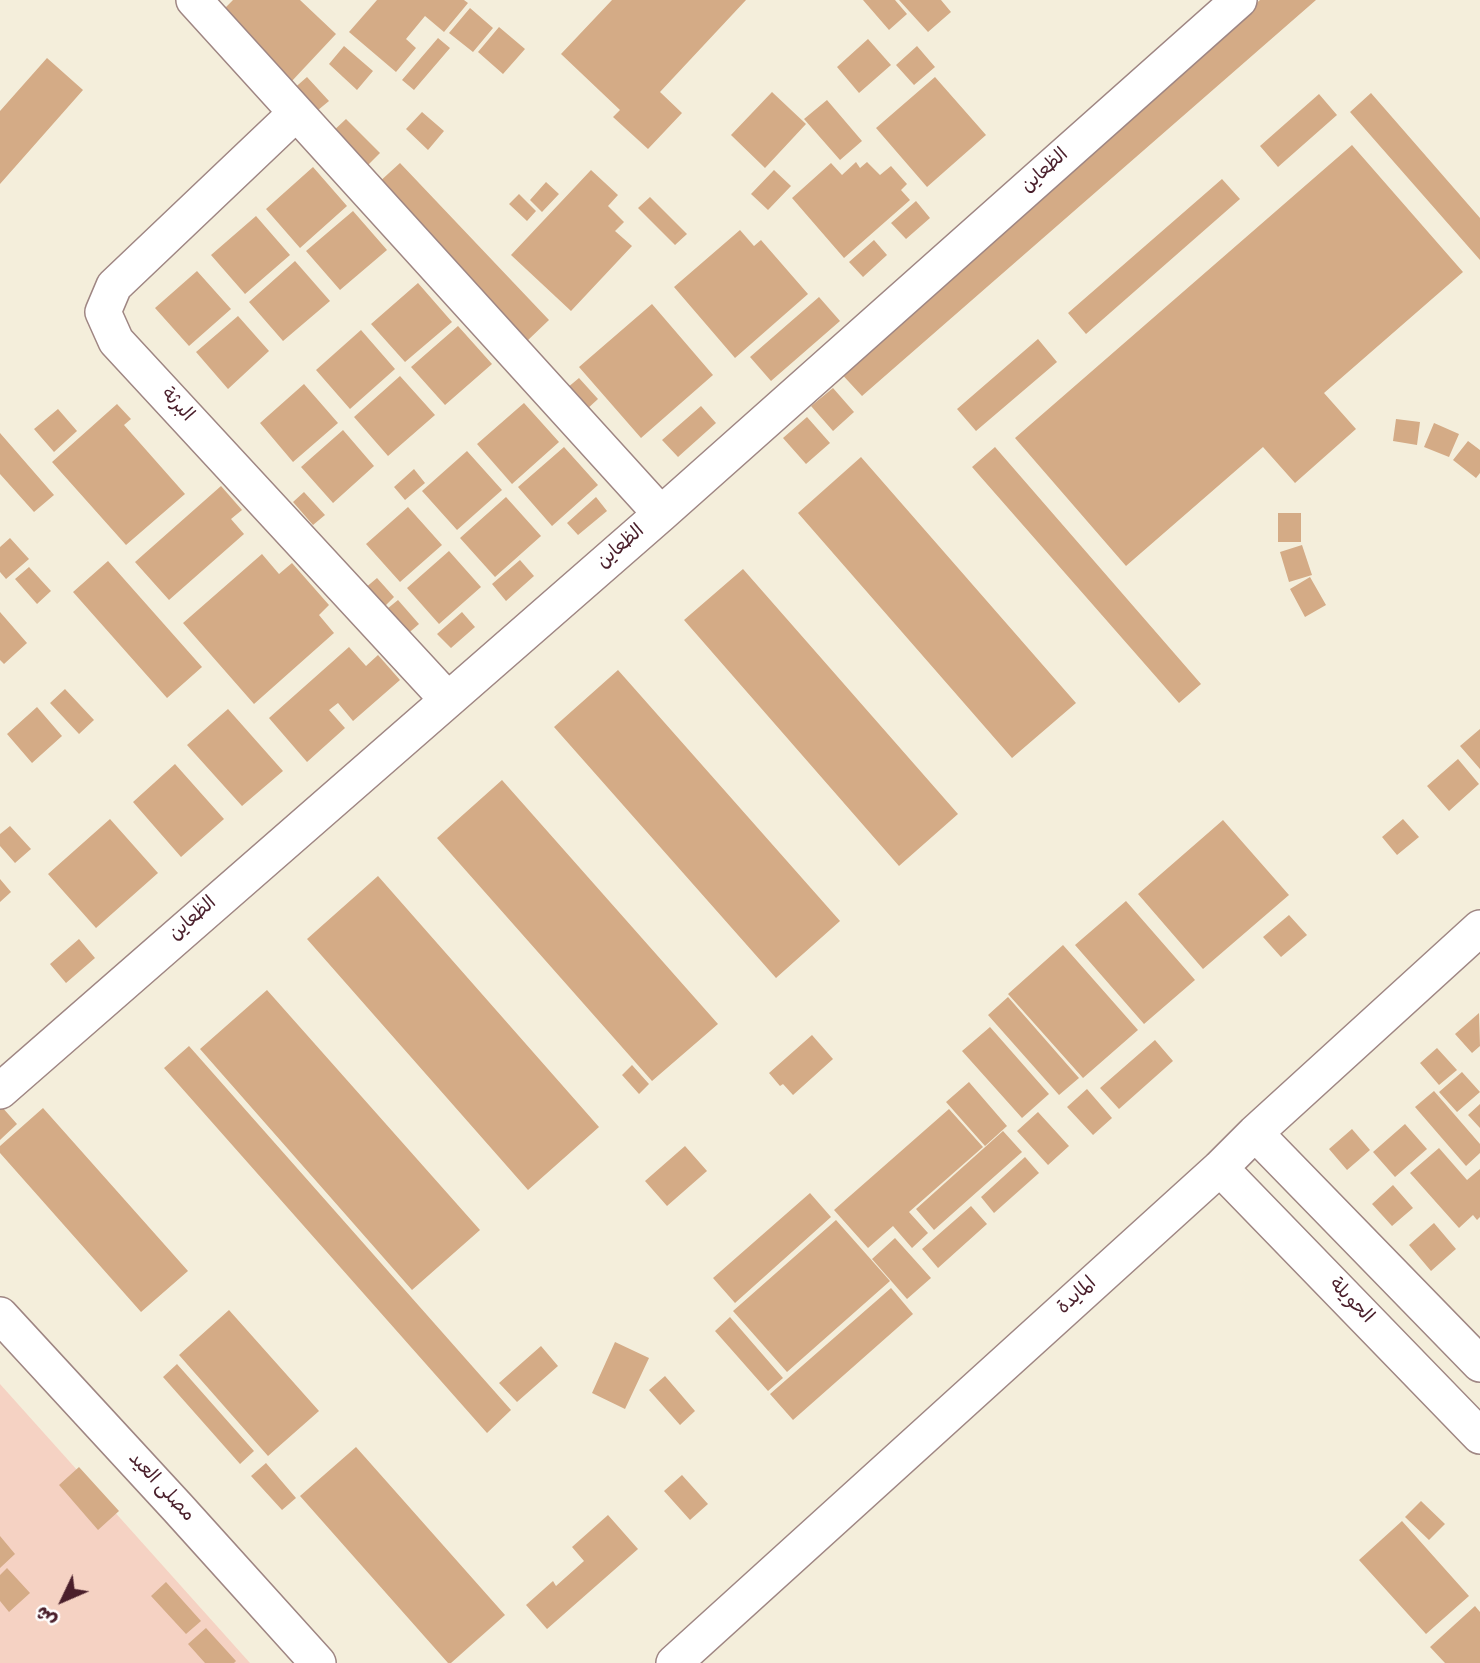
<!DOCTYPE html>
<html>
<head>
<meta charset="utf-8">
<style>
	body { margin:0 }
	#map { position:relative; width:1480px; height:1663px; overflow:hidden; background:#f4eedb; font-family:"Gochi Hand","Playpen Sans Arabic",sans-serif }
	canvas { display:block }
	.north { position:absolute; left:28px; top:1565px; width:70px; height:70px; -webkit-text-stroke:5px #fff; paint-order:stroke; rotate:226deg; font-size:19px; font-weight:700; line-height:28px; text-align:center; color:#4a1f2b }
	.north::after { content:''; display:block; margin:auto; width:24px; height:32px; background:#4a1f2b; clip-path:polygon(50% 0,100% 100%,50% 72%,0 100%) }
</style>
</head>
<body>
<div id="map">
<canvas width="1480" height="1663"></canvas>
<div class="north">ش</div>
</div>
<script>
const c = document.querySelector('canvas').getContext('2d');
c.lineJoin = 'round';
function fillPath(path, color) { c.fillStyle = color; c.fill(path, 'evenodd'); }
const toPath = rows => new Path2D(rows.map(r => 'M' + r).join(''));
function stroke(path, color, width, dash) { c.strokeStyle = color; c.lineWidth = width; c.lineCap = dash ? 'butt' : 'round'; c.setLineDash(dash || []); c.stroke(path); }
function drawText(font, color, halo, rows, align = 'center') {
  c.font = font + ' "Gochi Hand","Playpen Sans Arabic",sans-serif'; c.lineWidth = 5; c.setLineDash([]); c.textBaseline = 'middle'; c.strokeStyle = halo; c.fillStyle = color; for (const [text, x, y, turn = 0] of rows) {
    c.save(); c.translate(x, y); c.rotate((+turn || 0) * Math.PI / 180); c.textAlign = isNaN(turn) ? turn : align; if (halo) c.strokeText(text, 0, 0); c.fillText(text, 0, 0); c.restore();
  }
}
fillPath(toPath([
	[0,1384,250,1663,0,1663]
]), '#f5d2c3');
fillPath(toPath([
	[233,0,300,0,336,34,291,82,220,13],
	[377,0,464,0,468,3,444,32,425,16,406,39,416,48,396,72,349,32],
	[612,0,746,0,660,92,682,113,648,149,613,117,620,110,561,54],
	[863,0,895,0,907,14,889,30],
	[899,0,941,0,951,12,928,32],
	[1260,0,1316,0,862,396,837,369],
	[470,8,493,28,473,52,449,33],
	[499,27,525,49,503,74,478,52],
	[438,38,450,48,414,90,402,80],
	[868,39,891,65,859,93,837,67],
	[344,46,373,71,357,90,329,64],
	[917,46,935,67,914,85,896,65],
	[47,58,83,90,0,184,0,111],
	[307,77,329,101,312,115,291,91],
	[935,77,986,135,927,187,876,128],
	[772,92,806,124,765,168,731,135],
	[1371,93,1480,218,1480,260,1350,112],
	[1319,94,1337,115,1278,167,1260,146],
	[827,100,862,141,840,160,804,119],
	[422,112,444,131,428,150,406,129],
	[346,119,380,153,363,170,330,134],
	[1352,145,1463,272,1324,393,1356,429,1295,483,1263,447,1126,566,1015,438],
	[856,162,860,168,867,162,880,175,891,166,907,184,901,190,910,200,844,258,792,198,831,163,842,175],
	[400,163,549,320,527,341,377,184],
	[313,167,347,206,300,248,266,209],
	[591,170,618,195,608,206,624,222,615,231,632,246,571,311,511,255],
	[774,170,791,186,768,210,751,194],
	[1222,179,1240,199,1086,334,1068,313],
	[546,182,559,194,542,212,530,200],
	[519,194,536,211,527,221,509,204],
	[650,197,687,234,675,245,638,208],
	[916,201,930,218,906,239,891,223],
	[353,211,387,250,340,290,306,251],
	[256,216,290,255,245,294,211,255],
	[740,230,754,246,761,240,808,294,735,358,674,287],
	[874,240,887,255,863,277,849,262],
	[295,261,330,301,283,341,249,302],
	[197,271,231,309,189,346,155,308],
	[418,283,452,322,405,362,371,324],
	[819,297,840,321,771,381,750,357],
	[652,304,713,375,641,438,579,367],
	[238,316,269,351,228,389,196,352],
	[458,326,492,364,445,405,411,367],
	[361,330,395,369,350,409,316,370],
	[1038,339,1057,362,976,431,957,409],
	[400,376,435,415,388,456,354,417],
	[579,378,598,399,586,410,567,388],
	[304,384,338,423,293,462,260,423],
	[833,388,854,412,833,431,811,406],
	[524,403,559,442,512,484,477,444],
	[117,404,131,419,124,425,185,494,126,545,52,462],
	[701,406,716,423,678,457,662,440],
	[58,409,77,431,54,452,34,429],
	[807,417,830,443,806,464,783,438],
	[1396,419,1420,422,1417,445,1393,441],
	[1434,423,1459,434,1449,457,1424,447],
	[343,430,374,466,333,503,301,467],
	[0,433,54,495,34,512,0,474],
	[1468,441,1480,450,1480,473,1476,478,1453,460],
	[564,447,598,485,552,526,518,487],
	[995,447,1201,684,1179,703,972,467],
	[467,451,502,490,457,530,422,491],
	[861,457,1076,703,1012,758,798,513],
	[414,469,425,483,405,500,394,487],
	[221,486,242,510,231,519,244,534,169,600,135,562],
	[304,492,325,515,313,525,293,502],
	[506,497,541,536,495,577,460,538],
	[596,497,607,511,578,535,567,523],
	[408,507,442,545,400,582,366,544],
	[1278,513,1301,513,1301,542,1278,542],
	[10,538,29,559,6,579,0,572,0,547],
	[1302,545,1312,575,1289,582,1280,552],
	[449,551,481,587,439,624,407,588],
	[262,554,279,574,292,563,329,605,319,615,334,633,254,704,183,623],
	[520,560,534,576,506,601,492,584],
	[108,561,202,667,167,698,73,592],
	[29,567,51,591,37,604,15,579],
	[743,569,958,814,899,866,684,620],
	[1310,577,1326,605,1305,617,1290,589],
	[377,578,394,597,382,609,364,589],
	[398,600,419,624,404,637,382,613],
	[0,612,27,643,4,664,0,660],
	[462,612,475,627,451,648,437,634],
	[349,647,366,666,378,655,400,680,353,721,338,703,329,710,345,728,307,762,269,718],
	[618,670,840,921,776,978,554,727],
	[65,689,94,720,79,734,50,703],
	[37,707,62,736,32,763,7,734],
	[228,709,283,771,242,806,187,745],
	[1480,729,1480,769,1460,746],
	[1458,759,1479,784,1449,811,1427,786],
	[175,764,224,819,181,857,133,802],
	[502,780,718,1024,652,1081,437,838],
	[110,819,158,873,96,928,48,874],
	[1403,819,1419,837,1397,855,1382,837],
	[1223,820,1289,895,1203,969,1138,894],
	[10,826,31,849,15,863,0,846,0,834],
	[378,876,599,1127,528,1190,307,939],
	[0,879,11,892,0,902],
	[1126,901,1195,980,1144,1024,1075,945],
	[1289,915,1307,935,1281,957,1263,937],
	[79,939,95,958,66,983,50,964],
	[1063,945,1138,1030,1083,1078,1008,994],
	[267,990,480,1230,412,1290,200,1049],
	[1008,997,1079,1078,1059,1095,988,1015],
	[1479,1013,1480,1046,1472,1053,1455,1034],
	[990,1027,1049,1094,1022,1118,962,1051],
	[812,1035,833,1059,793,1095,783,1084,780,1086,769,1073],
	[1155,1040,1173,1061,1119,1109,1100,1088],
	[189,1046,511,1410,487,1433,164,1068],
	[1437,1048,1457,1070,1439,1085,1420,1063],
	[632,1065,649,1084,639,1094,622,1075],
	[1462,1072,1480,1092,1457,1112,1439,1092],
	[969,1082,1007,1126,985,1146,946,1102],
	[1087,1089,1112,1118,1093,1135,1067,1107],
	[1434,1091,1480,1144,1480,1153,1466,1166,1415,1107],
	[1480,1104,1480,1128,1468,1115],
	[2,1107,17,1124,0,1140,0,1108],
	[43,1108,188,1271,141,1312,0,1153,0,1146],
	[949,1109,983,1147,909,1212,928,1233,912,1248,893,1226,868,1248,834,1210],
	[1038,1112,1069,1146,1048,1165,1017,1131],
	[1405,1124,1427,1149,1395,1177,1373,1152],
	[1352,1129,1370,1150,1347,1170,1329,1149],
	[1003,1131,1022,1152,934,1230,916,1209],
	[685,1146,707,1171,667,1206,645,1181],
	[1439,1148,1467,1180,1480,1169,1480,1217,1477,1220,1473,1215,1459,1228,1410,1173],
	[1025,1157,1039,1173,994,1213,981,1197],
	[1393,1185,1413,1208,1392,1226,1372,1204],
	[810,1193,831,1217,735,1303,713,1278],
	[971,1206,987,1224,938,1268,922,1249],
	[836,1220,890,1281,787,1372,733,1311],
	[1434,1223,1456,1249,1431,1271,1409,1245],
	[895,1238,931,1278,907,1299,872,1259],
	[891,1288,913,1314,793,1420,770,1394],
	[229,1310,319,1411,268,1456,179,1355],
	[730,1317,783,1378,768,1391,715,1331],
	[615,1342,649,1358,625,1409,592,1393],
	[541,1346,558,1366,517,1402,499,1383],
	[177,1364,254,1451,240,1464,163,1377],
	[665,1376,695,1411,680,1425,649,1390],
	[356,1447,505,1615,451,1663,448,1663,300,1496],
	[266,1463,296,1498,282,1510,251,1476],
	[79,1467,119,1511,98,1530,59,1485],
	[682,1475,708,1504,690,1520,664,1491],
	[1421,1501,1445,1524,1429,1540,1405,1517],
	[608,1515,638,1549,547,1629,526,1605,553,1581,556,1586,584,1561,572,1547],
	[1402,1521,1469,1596,1426,1634,1359,1560],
	[0,1536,15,1554,0,1568],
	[7,1568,30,1593,9,1612,0,1601,0,1575],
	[166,1582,201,1621,186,1634,151,1596],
	[1475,1606,1480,1612,1480,1663,1445,1663,1430,1647],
	[206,1628,236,1661,234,1663,205,1663,188,1644]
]), '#d4ab86');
const minor = toPath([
	[194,0,661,514],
	[296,113,114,286,103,312,116,341,447,699],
	[0,1091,661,514,1239,0],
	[1255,1133,1480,1364],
	[1220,1168,1480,1436],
	[0,1315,178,1508,318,1663],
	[674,1663,1220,1168,1255,1133,1480,928]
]);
stroke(minor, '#9f8683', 38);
stroke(minor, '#fff', 35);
drawText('19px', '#4a1f2b', '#fff', [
	["الظعاين",1046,172,-42],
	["البرثة",176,406,47],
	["الظعاين",622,548,-41],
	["الظعاين",194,920,-41],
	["المايدة",1078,1297,-42],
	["الحويلة",1350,1302,46],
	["مصلى العيد",160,1488,47]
]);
</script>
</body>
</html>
